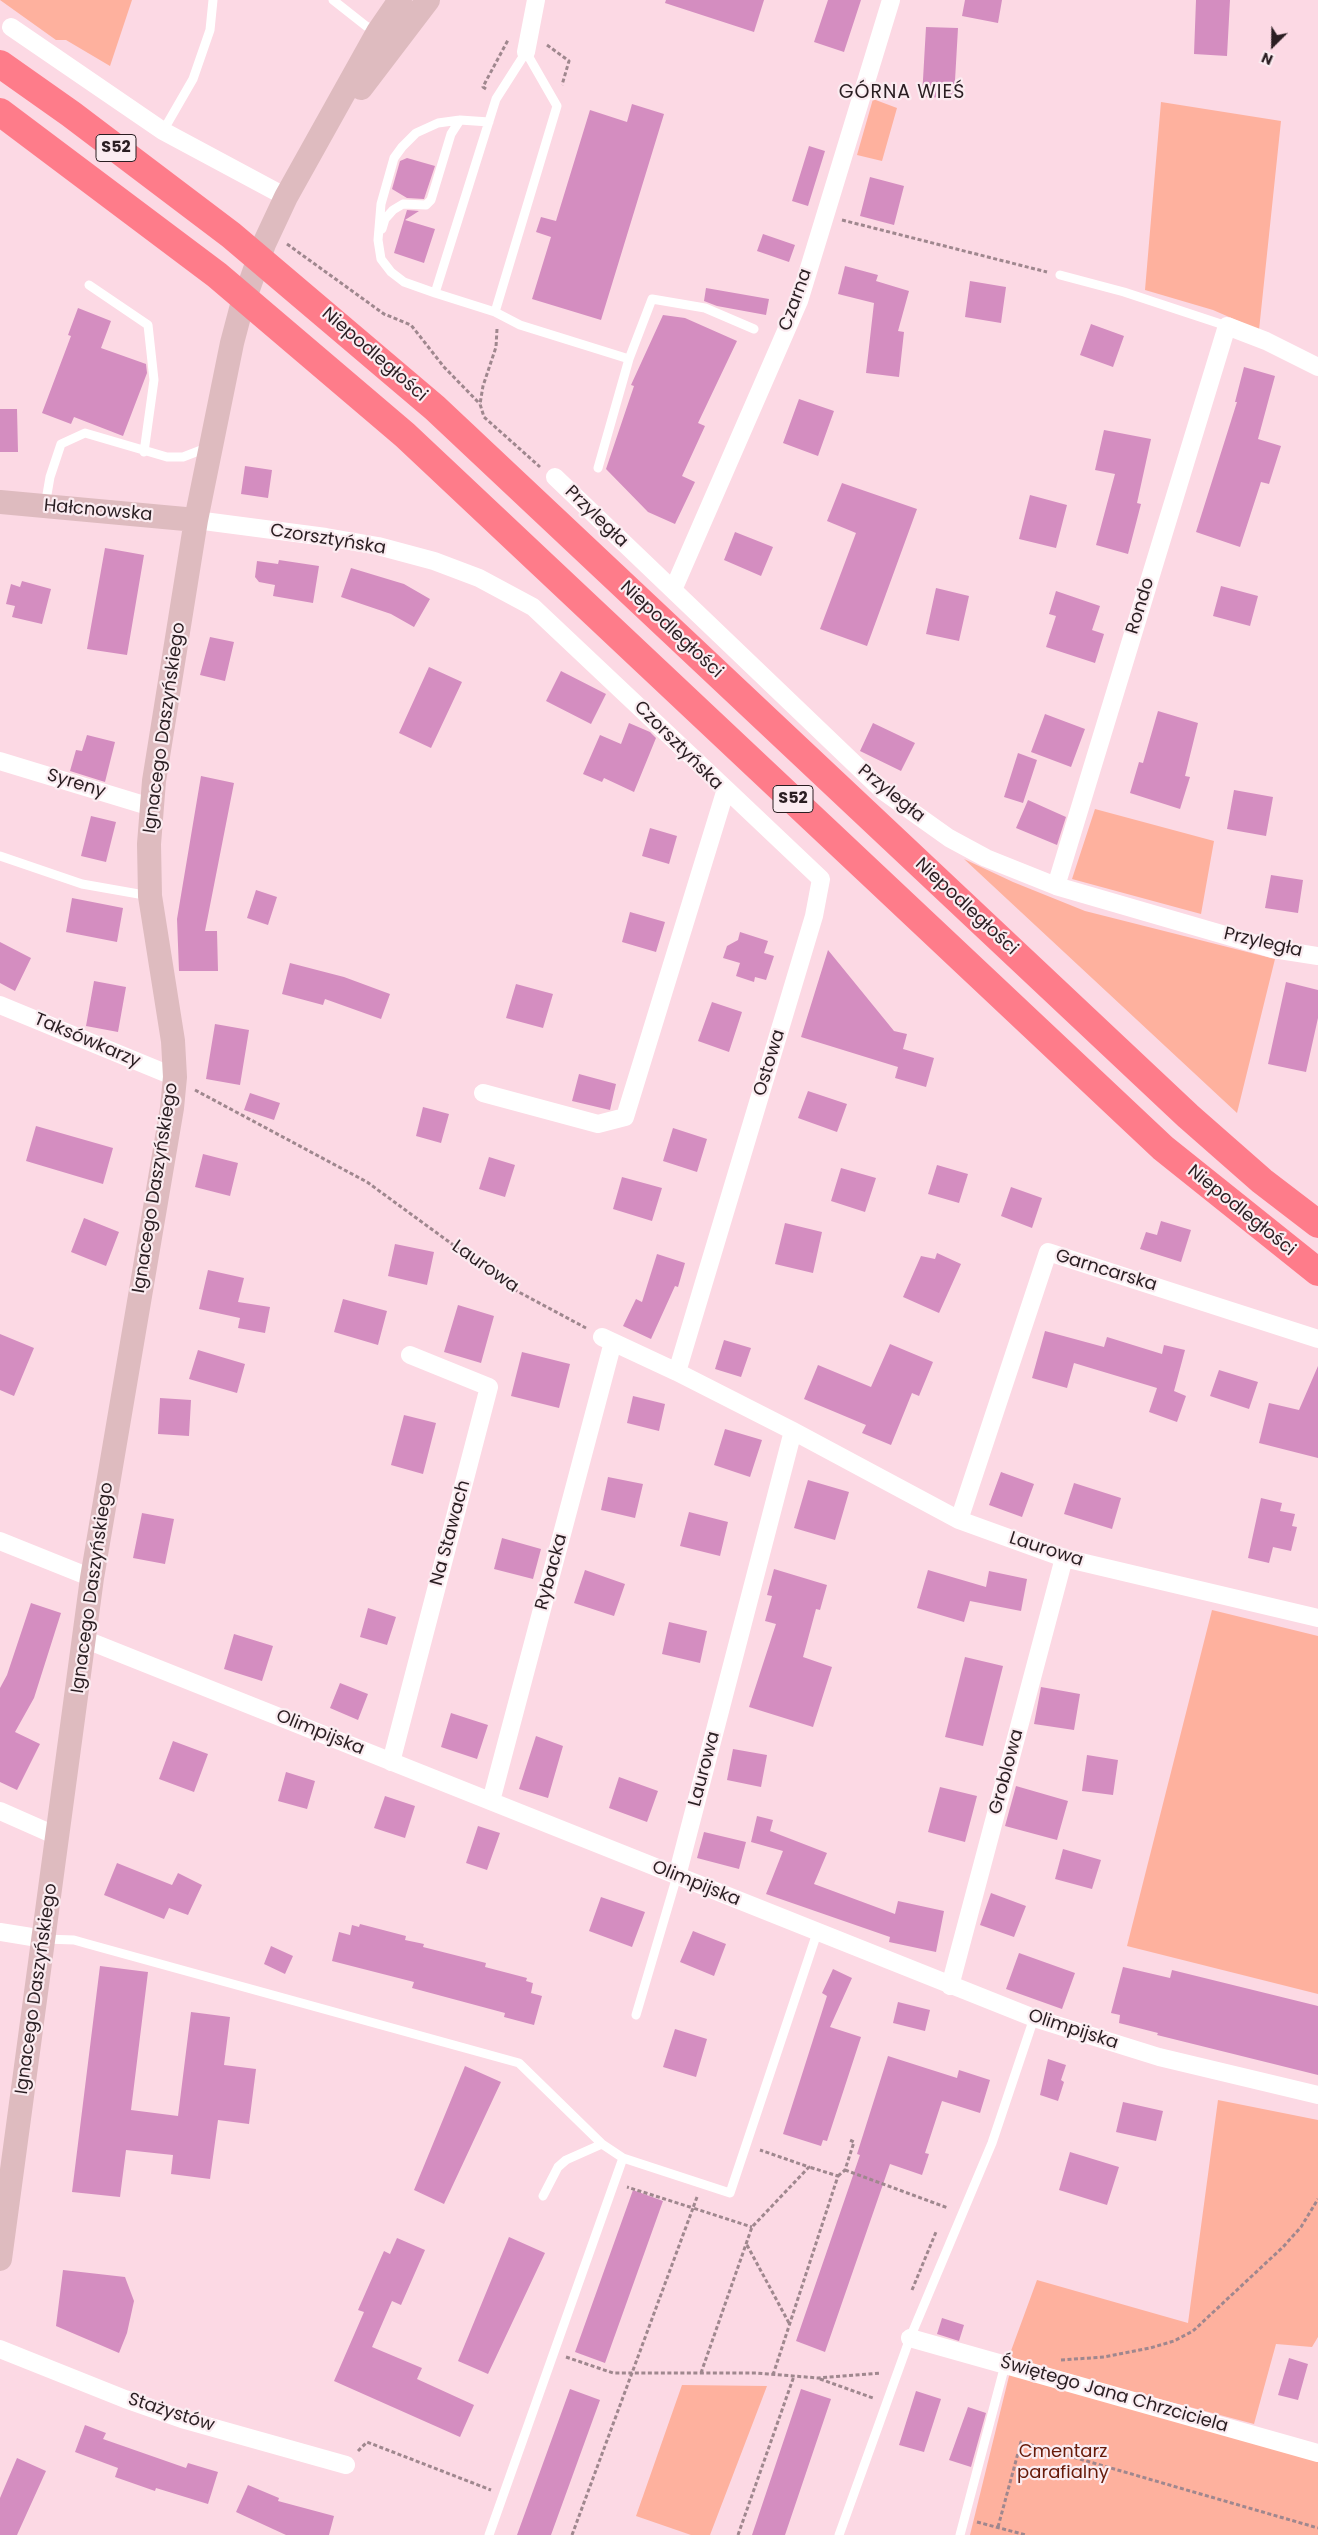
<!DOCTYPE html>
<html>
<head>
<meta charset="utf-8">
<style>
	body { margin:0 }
	#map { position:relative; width:1318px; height:2535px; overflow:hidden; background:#fcd9e4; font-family:Poppins,sans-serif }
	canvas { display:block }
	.north { position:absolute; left:1248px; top:20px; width:50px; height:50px; -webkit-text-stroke:4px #fbecf1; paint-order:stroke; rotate:203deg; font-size:14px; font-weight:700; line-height:20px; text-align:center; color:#2a1e22 }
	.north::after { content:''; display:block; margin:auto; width:18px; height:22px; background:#2a1e22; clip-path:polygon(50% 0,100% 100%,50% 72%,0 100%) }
</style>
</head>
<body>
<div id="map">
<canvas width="1318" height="2535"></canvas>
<div class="north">N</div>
</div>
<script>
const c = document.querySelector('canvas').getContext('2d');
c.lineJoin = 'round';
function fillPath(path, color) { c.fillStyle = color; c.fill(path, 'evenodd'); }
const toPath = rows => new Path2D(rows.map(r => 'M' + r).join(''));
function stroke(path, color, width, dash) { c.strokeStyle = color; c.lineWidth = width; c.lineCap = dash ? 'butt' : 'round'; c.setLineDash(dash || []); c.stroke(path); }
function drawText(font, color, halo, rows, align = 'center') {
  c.font = font + ' Poppins,sans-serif'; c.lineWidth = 4.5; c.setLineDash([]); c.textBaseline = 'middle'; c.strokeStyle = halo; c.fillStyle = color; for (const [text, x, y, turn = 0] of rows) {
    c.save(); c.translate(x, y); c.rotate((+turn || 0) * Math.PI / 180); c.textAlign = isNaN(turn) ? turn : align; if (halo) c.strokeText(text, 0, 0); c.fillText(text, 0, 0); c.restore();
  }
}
fillPath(toPath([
	[0,0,132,0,110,66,66,40,56,40],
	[873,99,897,108,882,161,857,155],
	[1161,102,1281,121,1259,330,1213,310,1145,290],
	[1095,809,1214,841,1201,914,1072,879],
	[964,859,1013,882,1085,911,1275,959,1237,1113],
	[1212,1610,1318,1636,1318,1994,1127,1946],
	[1218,2100,1318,2120,1318,2337,1312,2347,1276,2344,1254,2424,1008,2359,1037,2280,1188,2323],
	[1010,2372,1318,2460,1318,2535,970,2535],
	[682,2385,767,2386,710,2535,691,2535,636,2516]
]), '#feb19e');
fillPath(toPath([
	[666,0,764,0,754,32,665,3],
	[828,0,861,0,844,52,814,42],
	[965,0,1002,0,998,23,962,16],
	[1196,0,1230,0,1227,56,1194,54],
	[926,27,958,28,954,98,922,97],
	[632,104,664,114,601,320,532,299,551,237,536,232,541,217,556,221,590,110,627,122],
	[809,146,825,151,808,206,792,201],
	[407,158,435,166,424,199,407,198,392,189,400,161],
	[870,177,904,186,894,225,860,216],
	[407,210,419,211,405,220,435,229,424,263,394,253],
	[763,234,795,245,789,262,757,251],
	[845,266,878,275,876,281,909,291,898,331,904,332,899,377,866,373,874,303,838,294],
	[970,281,1006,287,1001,323,965,317],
	[706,288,769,299,766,315,717,306,704,301],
	[78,308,111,321,101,348,146,364,147,373,123,436,74,417,71,424,42,413,71,336,68,335],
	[663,315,685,318,737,341,698,423,705,426,682,476,695,482,675,524,648,512,606,469,634,386,631,385],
	[1091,324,1124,336,1113,367,1080,355],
	[1244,367,1275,376,1258,439,1281,446,1269,484,1261,482,1240,547,1196,532,1237,402,1235,402],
	[799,399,834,411,818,456,783,443],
	[0,409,17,409,18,452,0,452],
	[1104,430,1151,439,1137,503,1141,504,1128,554,1096,545,1115,474,1095,470],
	[245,466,272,470,268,498,241,494],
	[842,483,917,509,867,646,820,629,856,533,827,521],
	[1030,495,1067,505,1056,548,1019,539],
	[735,532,773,547,761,576,724,560],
	[105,548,144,555,127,655,87,649],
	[279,560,319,566,313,603,273,596,275,585,259,582,255,577,257,561,278,564],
	[351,568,404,584,430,599,414,627,391,614,341,597],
	[22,581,51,589,42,624,12,617,15,606,6,604,11,584,20,587],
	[1221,586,1258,596,1250,626,1213,616],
	[936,588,969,596,959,641,926,634],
	[1056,591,1100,606,1092,630,1104,634,1095,663,1046,647,1056,616,1049,614],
	[210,637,234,642,225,681,200,675],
	[429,667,462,682,431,748,399,733],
	[561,671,606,694,591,724,546,701],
	[1158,711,1198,723,1185,776,1190,777,1180,809,1130,793,1139,762,1143,763],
	[1045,714,1085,729,1071,767,1031,752],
	[629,723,650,732,656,738,634,792,604,778,602,782,583,774,600,735,621,744],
	[873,723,915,743,901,771,860,751],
	[87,735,115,742,105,782,70,771,76,750,82,751],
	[1018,753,1037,760,1023,803,1004,797],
	[201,776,234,783,205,931,217,931,218,971,179,971,177,919],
	[1234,790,1273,797,1266,836,1227,829],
	[1028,800,1066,817,1057,845,1016,828],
	[91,816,116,822,106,862,81,856],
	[650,828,677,836,669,864,642,856],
	[1271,875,1303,880,1298,913,1265,908],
	[256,890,277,897,268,925,247,918],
	[72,898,123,908,117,942,66,932],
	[630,912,665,922,656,952,622,942],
	[740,932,768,941,764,953,774,956,766,980,755,977,754,982,736,976,740,963,723,958,727,946,738,940],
	[0,942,31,958,15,991,0,983],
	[828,950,894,1031,907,1034,903,1049,934,1058,926,1087,895,1078,898,1067,801,1037],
	[290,963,344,977,390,994,381,1019,325,999,323,1005,282,994],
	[94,981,126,987,118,1032,86,1026],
	[1286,982,1318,990,1318,1018,1306,1072,1268,1064],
	[516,984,553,994,543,1028,506,1018],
	[712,1002,742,1012,729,1052,698,1041],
	[215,1024,249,1030,240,1085,206,1079],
	[579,1074,616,1084,610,1110,572,1101],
	[808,1091,847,1104,837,1132,798,1118],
	[250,1093,280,1103,274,1120,244,1110],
	[423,1107,449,1114,441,1143,416,1136],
	[36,1126,113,1148,103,1184,26,1161],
	[673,1128,707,1139,697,1172,663,1161],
	[203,1154,238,1163,230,1196,195,1187],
	[489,1157,515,1165,505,1197,479,1189],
	[937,1165,968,1174,959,1203,928,1194],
	[841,1168,876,1178,865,1212,831,1201],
	[622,1177,662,1188,652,1221,613,1209],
	[1011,1187,1042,1198,1032,1228,1001,1216],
	[84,1218,119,1232,106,1266,71,1252],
	[1161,1221,1191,1230,1181,1262,1140,1249,1146,1232,1157,1235],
	[785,1223,822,1232,813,1273,775,1264],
	[395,1244,434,1252,427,1285,388,1276],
	[937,1253,961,1264,939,1313,903,1297,921,1256,935,1259],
	[657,1254,685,1263,678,1287,675,1286,651,1339,623,1326,636,1299,642,1302],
	[208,1270,244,1278,238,1302,270,1307,265,1333,238,1328,240,1318,199,1309],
	[343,1299,387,1311,378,1345,334,1332],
	[458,1305,494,1316,481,1363,444,1352],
	[1045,1331,1104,1347,1107,1337,1162,1354,1164,1345,1185,1350,1174,1391,1186,1396,1177,1422,1149,1412,1157,1388,1074,1363,1067,1388,1032,1378],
	[0,1334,34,1348,14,1396,0,1390],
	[724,1340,751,1348,741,1377,715,1369],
	[890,1344,933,1362,919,1396,912,1393,891,1445,862,1433,866,1425,804,1399,818,1365,871,1387],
	[198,1350,245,1364,237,1393,189,1379],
	[522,1352,570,1364,559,1408,511,1396],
	[1318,1366,1318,1458,1259,1443,1269,1403,1299,1410],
	[1219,1370,1258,1382,1249,1409,1210,1396],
	[633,1396,665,1404,659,1431,627,1423],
	[160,1398,191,1400,189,1436,158,1434],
	[404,1415,436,1423,423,1474,391,1465],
	[725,1429,762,1440,750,1477,714,1465],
	[1001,1472,1034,1484,1022,1517,989,1505],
	[608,1477,643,1484,635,1518,601,1510],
	[808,1480,849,1492,835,1540,794,1528],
	[1074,1483,1121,1498,1112,1529,1064,1514],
	[1261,1498,1282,1503,1280,1511,1295,1514,1292,1526,1297,1527,1291,1551,1273,1547,1269,1563,1248,1558],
	[689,1512,728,1522,720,1556,680,1546],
	[142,1513,174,1519,165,1564,133,1558],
	[502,1538,541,1549,533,1579,494,1569],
	[774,1569,827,1585,820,1610,816,1609,803,1657,832,1667,813,1727,749,1707,776,1624,765,1621,772,1596,767,1595],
	[585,1570,625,1584,614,1616,574,1603],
	[928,1570,986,1587,989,1571,1027,1579,1021,1611,970,1601,964,1622,917,1608],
	[31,1603,61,1613,34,1698,15,1732,40,1744,17,1790,0,1782,0,1688,7,1675],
	[368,1608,396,1617,387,1645,360,1637],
	[669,1622,707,1631,700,1663,662,1654],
	[234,1634,273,1646,262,1681,224,1669],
	[965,1657,1003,1666,983,1746,945,1737],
	[340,1683,368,1694,358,1720,330,1708],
	[1041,1687,1080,1694,1074,1730,1034,1724],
	[451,1713,488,1725,477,1759,441,1747],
	[536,1736,563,1746,548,1798,519,1789],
	[173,1741,208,1754,194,1792,159,1779],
	[733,1749,767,1755,761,1787,727,1780],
	[1087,1755,1118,1760,1113,1795,1082,1791],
	[286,1772,315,1781,307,1809,278,1801],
	[619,1777,658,1791,647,1822,609,1808],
	[1016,1786,1068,1801,1057,1840,1005,1826],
	[940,1787,977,1796,965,1842,928,1832],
	[385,1796,415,1806,405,1838,374,1828],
	[757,1816,773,1820,770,1831,827,1853,814,1884,895,1914,898,1901,944,1911,936,1952,889,1942,890,1937,766,1894,783,1851,751,1842],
	[478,1826,500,1833,487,1870,466,1863],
	[704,1832,746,1842,739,1869,697,1858],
	[1063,1849,1101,1860,1092,1889,1055,1879],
	[117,1863,172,1885,178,1873,202,1885,188,1915,169,1908,164,1919,104,1895],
	[991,1893,1026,1906,1014,1937,980,1925],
	[601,1897,645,1912,632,1947,589,1931],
	[360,1924,406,1936,405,1940,424,1944,423,1947,486,1963,485,1967,527,1978,526,1981,533,1983,531,1993,542,1996,534,2025,504,2017,505,2013,412,1988,414,1982,332,1961,339,1932,350,1935,352,1925,359,1927],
	[693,1931,726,1944,714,1976,680,1962],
	[271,1946,293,1956,285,1974,264,1964],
	[1019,1953,1075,1973,1062,2009,1006,1989],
	[100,1966,148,1972,131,2110,178,2116,191,2012,230,2017,224,2065,256,2069,249,2124,218,2120,210,2179,171,2174,173,2155,126,2150,120,2197,72,2192],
	[1123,1967,1170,1978,1172,1970,1318,2006,1318,2075,1157,2035,1158,2033,1119,2023,1120,2015,1111,2013],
	[833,1969,852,1978,830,2027,861,2037,827,2141,823,2140,821,2146,783,2134,827,1996,822,1993],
	[898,2002,930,2010,925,2031,893,2023],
	[675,2029,707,2039,696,2077,663,2067],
	[888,2056,957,2078,959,2070,990,2080,980,2113,942,2101,925,2153,929,2154,922,2175,890,2164,825,2352,796,2341,860,2155,857,2154],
	[1048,2059,1066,2065,1061,2080,1064,2082,1058,2101,1040,2095],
	[465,2066,501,2082,444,2204,414,2190],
	[1123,2102,1163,2111,1156,2141,1116,2132],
	[1070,2152,1119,2167,1107,2205,1059,2190],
	[633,2190,663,2201,605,2363,575,2352],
	[509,2237,545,2253,488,2374,458,2361],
	[397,2238,425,2250,401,2305,392,2301,372,2347,422,2368,417,2379,474,2405,460,2437,334,2381,364,2312,358,2310,384,2251,390,2254],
	[63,2270,125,2277,134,2301,127,2333,119,2353,56,2326],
	[942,2318,964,2325,959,2341,937,2334],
	[1289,2358,1308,2364,1298,2400,1278,2395],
	[570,2389,600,2400,551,2535,517,2535],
	[801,2389,831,2399,785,2535,752,2535],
	[916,2391,941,2399,924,2452,899,2445],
	[968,2407,986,2413,971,2467,949,2460],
	[85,2425,106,2433,103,2439,186,2468,188,2463,218,2472,208,2504,156,2488,155,2491,115,2477,118,2468,75,2452],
	[17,2458,46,2471,17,2535,0,2535,0,2498],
	[248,2485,279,2498,278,2501,334,2516,329,2535,286,2535,236,2512]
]), '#d48dc0');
stroke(toPath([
	[547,45,569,61,562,85],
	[486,89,483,87,486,81,508,40],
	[842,220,1047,272],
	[287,244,384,314,411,325,444,367,480,404],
	[497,329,496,347,483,386,480,404,484,417,540,467],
	[195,1090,367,1182,515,1290,586,1328],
	[845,2170,948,2208],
	[838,2176,845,2170,854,2142,850,2140],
	[697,2197,693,2208,752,2227],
	[747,2245,789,2323],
	[912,2290,936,2232],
	[566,2357,613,2373,756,2373,818,2378,881,2373],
	[1061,2360,1104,2357,1150,2348,1174,2341,1193,2331,1283,2247,1301,2227,1318,2199],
	[701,2373,752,2227,809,2167,760,2150],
	[773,2375,838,2176,809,2167],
	[820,2379,873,2398],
	[358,2451,367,2442,491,2490],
	[977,2522,1026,2535],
	[998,2527,1021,2442,1318,2528],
	[572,2535,693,2208,627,2187],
	[738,2535,794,2376]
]), '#9f878e', 3, [4, 2.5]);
stroke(toPath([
	[333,0,366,26,378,32],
	[526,52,557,106,495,312,435,293,496,99,526,52],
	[163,131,193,79,210,30,213,0],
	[382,229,385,219,393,210,403,204,426,205,431,200,451,134,460,120],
	[1060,275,1124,292,1227,326],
	[89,285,148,325,154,380,144,452],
	[435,293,404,282,391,272,381,259,378,240,381,204,394,158,402,147,416,133,438,123,460,120,489,122],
	[495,312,520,325,629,359],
	[598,468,629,359,652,299,705,308,754,329],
	[45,506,50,477,61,444,85,433,167,457,183,457,209,447],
	[0,856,82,884,150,896],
	[44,1939,74,1940,88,1944,519,2063,602,2144,623,2158,730,2193,817,1933],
	[636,2015,677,1876],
	[543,2196,558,2167,566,2160,602,2144],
	[489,2535,623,2158],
	[839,2535,910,2338,992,2143,1034,2018],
	[960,2535,1005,2365]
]), '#fff', 9);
stroke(toPath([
	[11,27,163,131,286,197],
	[526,52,536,0],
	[555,477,883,791,949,838,986,858,1056,886,1273,949,1318,956],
	[196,520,326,537,378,546,434,561,479,578,533,607,726,789,625,1117,598,1124,483,1093],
	[673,590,799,301,891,0],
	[0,761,151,807],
	[1056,886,1227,326,1266,341,1318,367],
	[0,1005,175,1077],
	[602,1337,677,1372,793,1431,959,1520,1064,1558,1318,1618],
	[677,1372,814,916,821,879,726,789],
	[959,1520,1048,1252,1318,1339],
	[0,1541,92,1578],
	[84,1639,1034,2018,1159,2057,1318,2095],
	[391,1762,489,1387,410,1355],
	[491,1801,613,1342],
	[0,1811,59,1837],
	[677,1876,793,1431],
	[0,1932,44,1939],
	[950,1986,1064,1558],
	[910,2338,1318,2453],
	[0,2349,125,2399,182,2419,346,2465]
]), '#fff', 18);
stroke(toPath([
	[361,88,428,0],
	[0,502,196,520],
	[0,2259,92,1578,172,1108,175,1077,173,1041,150,896,149,844,154,781,196,520,232,343,241,309,264,244,286,197,378,32,400,0]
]), '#debbbf', 24);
stroke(toPath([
	[0,64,71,114,231,235,435,408,1188,1116,1262,1181,1318,1224],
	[0,112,217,275,405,435,1163,1148,1318,1272]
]), '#fe7c8a', 28);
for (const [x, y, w] of [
	[116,148,40],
	[793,799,40]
]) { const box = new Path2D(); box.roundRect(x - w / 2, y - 13.5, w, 27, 4); c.fillStyle = '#fbecf1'; c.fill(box); stroke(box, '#2a1e22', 1); }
drawText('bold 16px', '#2a1e22', null, [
	["S52",116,148],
	["S52",793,799]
]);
drawText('18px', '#2a1e22', '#fbecf1', [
	["Czarna",796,300,-70],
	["Niepodległości",374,355,41],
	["Hałcnowska",98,511,5],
	["Przyległa",596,517,44],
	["Czorsztyńska",328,540,9],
	["Rondo",1141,606,-73],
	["Niepodległości",671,630,43],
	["Ignacego Daszyńskiego",165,728,-82],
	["Czorsztyńska",678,746,45],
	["Syreny",76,784,17],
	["Przyległa",891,794,39],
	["Niepodległości",966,907,43],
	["Przyległa",1263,943,13],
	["Taksówkarzy",87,1041,23],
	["Ostowa",770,1063,-73],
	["Ignacego Daszyńskiego",156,1188,-81],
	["Niepodległości",1241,1211,39],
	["Laurowa",485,1267,35],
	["Garncarska",1106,1271,17],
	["Na Stawach",451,1533,-75],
	["Laurowa",1046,1550,18],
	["Rybacka",552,1572,-75],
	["Ignacego Daszyńskiego",93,1588,-82],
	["Olimpijska",320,1733,22],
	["Laurowa",705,1769,-75],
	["Groblowa",1007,1772,-75],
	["Olimpijska",696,1884,22],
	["Ignacego Daszyńskiego",37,1989,-82],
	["Olimpijska",1073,2030,18],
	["Świętego Jana Chrzciciela",1114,2395,16],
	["Stażystów",171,2413,18]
]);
drawText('18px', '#661a09', '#fbecf1', [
	["Cmentarz",1063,2452],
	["parafialny",1063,2473]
]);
c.letterSpacing = '1px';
drawText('19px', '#2a1e22', '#fbecf1', [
	["GÓRNA WIEŚ",902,93]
]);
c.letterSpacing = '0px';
</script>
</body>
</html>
